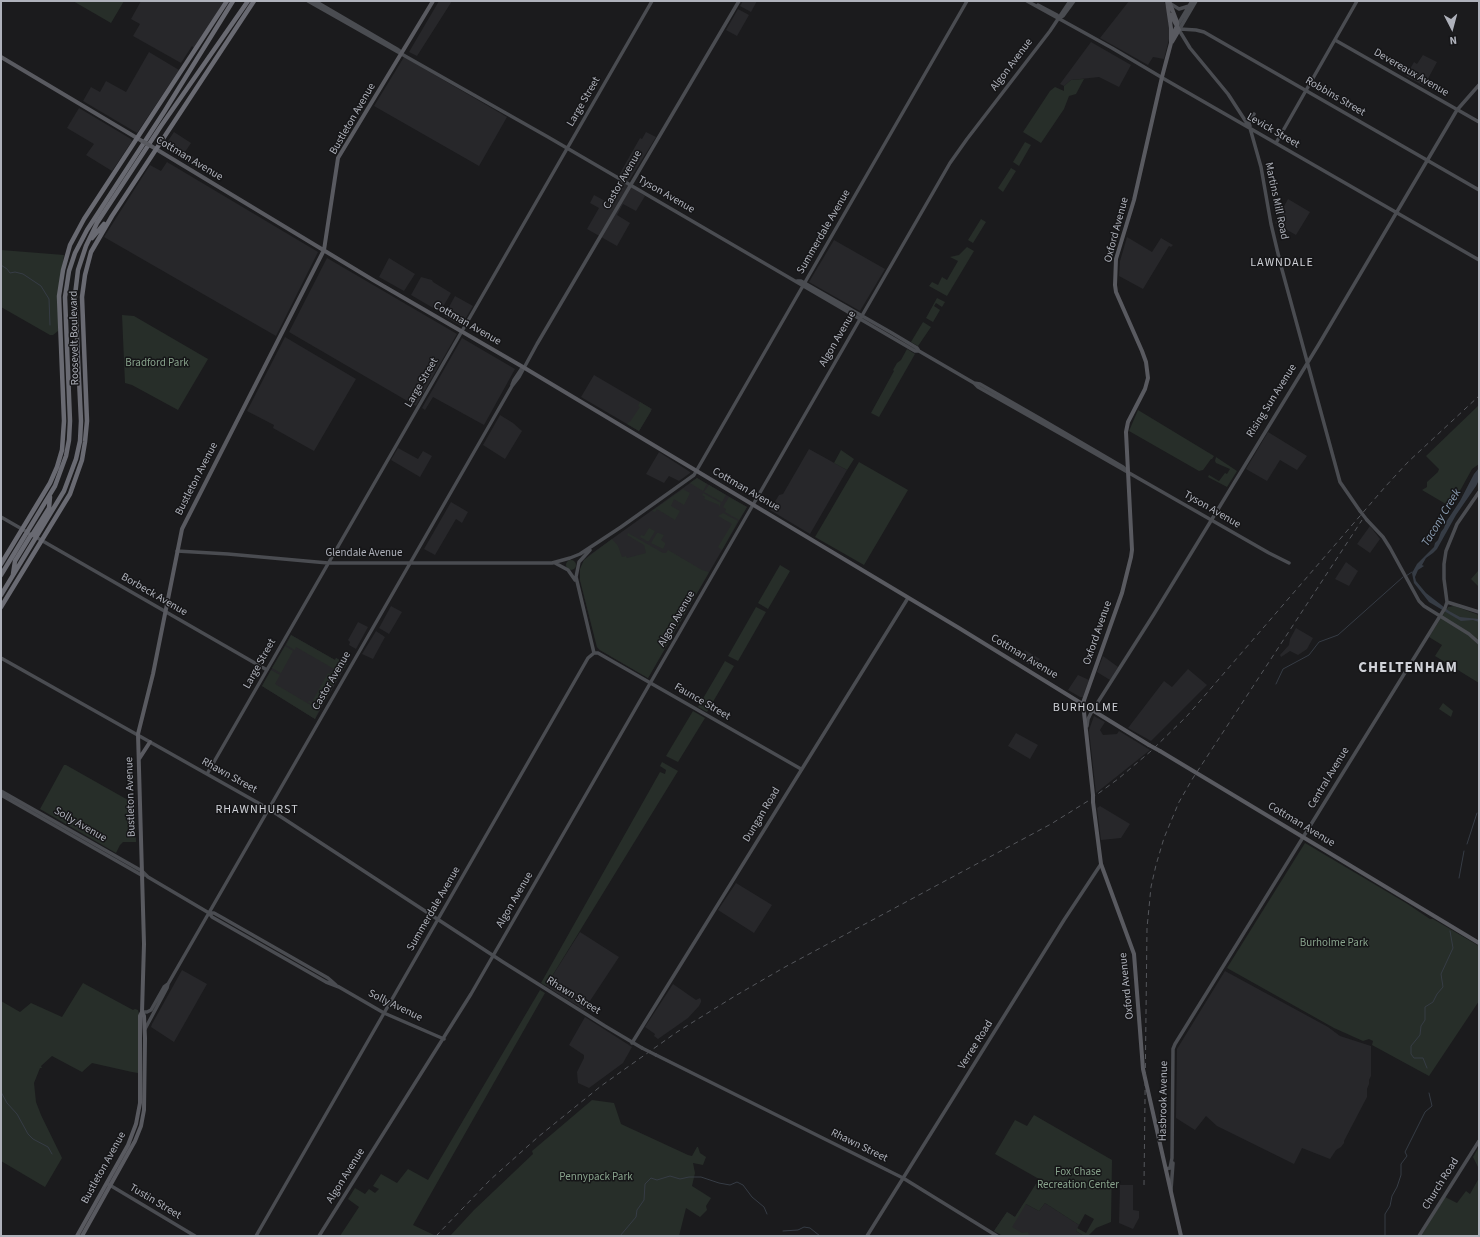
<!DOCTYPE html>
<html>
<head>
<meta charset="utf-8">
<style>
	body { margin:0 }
	#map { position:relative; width:1480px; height:1237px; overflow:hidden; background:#1b1b1d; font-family:"Source Sans 3",sans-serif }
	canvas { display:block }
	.frame { position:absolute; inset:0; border:2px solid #afb2bb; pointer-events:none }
	.north { position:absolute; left:1432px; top:8px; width:40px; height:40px; -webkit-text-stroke:3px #161618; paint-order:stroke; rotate:174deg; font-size:11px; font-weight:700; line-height:16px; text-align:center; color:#afb2bb }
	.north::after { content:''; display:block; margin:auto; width:14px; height:18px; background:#afb2bb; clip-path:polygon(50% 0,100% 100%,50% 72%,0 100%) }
</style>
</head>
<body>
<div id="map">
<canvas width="1480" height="1237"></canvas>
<div class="frame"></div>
<div class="north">N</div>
</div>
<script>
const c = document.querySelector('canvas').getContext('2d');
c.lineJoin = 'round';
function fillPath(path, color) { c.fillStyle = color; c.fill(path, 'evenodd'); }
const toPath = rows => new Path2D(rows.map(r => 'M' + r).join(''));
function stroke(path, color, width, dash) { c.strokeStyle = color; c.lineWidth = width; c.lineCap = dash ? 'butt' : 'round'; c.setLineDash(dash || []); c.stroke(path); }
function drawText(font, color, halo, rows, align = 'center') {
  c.font = font + ' "Source Sans 3",sans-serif'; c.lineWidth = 3; c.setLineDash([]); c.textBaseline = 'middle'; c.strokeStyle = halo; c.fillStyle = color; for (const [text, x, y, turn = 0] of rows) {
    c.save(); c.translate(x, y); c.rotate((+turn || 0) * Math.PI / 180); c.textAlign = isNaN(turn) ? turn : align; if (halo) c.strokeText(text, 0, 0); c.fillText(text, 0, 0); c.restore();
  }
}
fillPath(toPath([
	[141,1,226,1,194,48,192,46,181,63,133,36,140,24,131,19],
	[439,1,452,1,417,56,409,52],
	[743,1,757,1,751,12,740,6],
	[1129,1,1164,1,1168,13,1170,35,1164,59,1153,57,1148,65,1100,38],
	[738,9,749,15,737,36,726,30],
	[1091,42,1131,65,1119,87,1099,77,1071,80,1064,86,1060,84],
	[149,52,179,70,137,133,83,101,91,87,100,92,106,81,126,92],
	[1423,55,1437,62,1424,86,1406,76,1414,62,1417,64],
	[404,57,507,117,479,166,374,106],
	[79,108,131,139,132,141,112,171,86,155,94,144,67,128],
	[174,132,191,143,185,152,194,157,190,164,164,147],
	[646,132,656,137,627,184,645,196,636,211,623,204,617,215,630,223,617,246,587,229,599,208,590,203,594,195,607,202,622,177,619,175,640,138,642,139],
	[167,162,318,252,276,336,104,237,150,165,161,171],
	[1288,199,1310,212,1296,235,1275,223],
	[1127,237,1152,252,1161,238,1173,245,1171,247,1169,246,1143,289,1119,276,1120,261],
	[834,240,885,269,860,311,809,282],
	[327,258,457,334,416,406,289,332],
	[389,258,415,274,404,291,379,277],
	[421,277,432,280,433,282,451,293,440,312,411,295],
	[455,296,473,306,461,326,444,316],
	[285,337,356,379,314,451,273,428,274,425,247,411],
	[462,338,515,369,484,425,433,397,425,410,422,408],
	[594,375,652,409,639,431,581,397],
	[500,415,513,423,522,431,505,459,483,445],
	[1268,432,1307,456,1297,470,1280,460,1267,481,1246,469],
	[398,448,418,459,423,451,432,456,420,477,391,460],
	[809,449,847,470,810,534,770,510,779,495,783,494],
	[659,452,690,472,690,473,679,481,669,476,664,483,646,474],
	[697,478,747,507,648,678,600,650,597,647,580,580,581,567,584,560,591,554],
	[451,502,468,512,462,523,456,519,435,555,424,549],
	[1370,526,1380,539,1370,553,1357,544],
	[1346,562,1358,571,1349,586,1335,579],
	[391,606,402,612,389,634,379,628],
	[358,622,368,627,356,649,349,645,350,642,348,640],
	[1296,628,1313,638,1307,649,1298,655,1290,651,1281,657,1280,655,1289,645,1290,639],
	[376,631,385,637,373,659,362,654],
	[291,635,335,660,336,658,347,664,315,719,262,686],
	[1025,650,1040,659,1035,668,1019,659],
	[1103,656,1118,667,1110,680,1097,672],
	[1188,669,1207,685,1151,741,1128,728,1164,681,1172,687],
	[1078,675,1089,680,1083,697,1080,697,1068,690],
	[1094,716,1105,722,1100,730,1103,735,1117,734,1119,731,1150,750,1096,793,1089,730],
	[1016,733,1038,745,1030,759,1008,746],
	[1100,806,1130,824,1121,838,1101,840,1097,808],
	[736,883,772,905,754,933,718,910],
	[580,932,619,957,584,1010,546,986],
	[182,970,207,984,174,1042,151,1027,152,1024],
	[1225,971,1328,1027,1340,1036,1371,1046,1371,1076,1369,1080,1369,1084,1367,1089,1367,1097,1344,1141,1344,1143,1341,1147,1336,1150,1330,1159,1302,1148,1294,1164,1217,1126,1206,1116,1195,1130,1176,1118,1177,1049],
	[673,984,696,1000,700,998,701,1000,701,1002,699,1006,688,1018,658,1039,654,1036,655,1034,645,1027],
	[585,1017,632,1047,623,1063,589,1088,578,1083,577,1072,584,1058,584,1055,569,1045],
	[1120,1185,1133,1185,1133,1210,1139,1211,1139,1218,1133,1229,1119,1223],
	[1024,1203,1039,1211,1045,1203,1079,1225,1076,1231,1084,1236,1003,1236,994,1231,1007,1212,1015,1217]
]), '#27272a');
fillPath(toPath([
	[73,1,124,1,111,23],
	[1084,79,1076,94,1069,96,1064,109,1041,143,1023,132,1050,91,1055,87,1064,91,1064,86,1071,80],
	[1025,142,1031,145,1019,166,1013,162],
	[1011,168,1016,171,1003,192,998,188],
	[981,219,986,222,973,243,968,240],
	[967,247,974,251,947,296,929,286,932,282,938,285,942,277,947,280,958,261,950,257,959,255],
	[1,250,64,255,58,296,58,331,53,335,50,335,1,307],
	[937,298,945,302,942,307,936,303,934,306,940,310,933,322,926,318],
	[122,315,134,316,208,359,178,410,132,385,125,383],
	[923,322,931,327,918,346,911,342],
	[907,349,915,354,879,417,871,413,894,371,893,370,897,363,901,360],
	[640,402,650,408,651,411,639,431,627,424,629,422,630,422,640,407,638,406],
	[1479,405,1479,464,1472,469,1451,507,1422,490,1427,487,1427,482,1438,472,1439,469,1426,456],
	[1138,410,1214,456,1212,459,1211,459,1203,470,1199,471,1129,431],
	[841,450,854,459,847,470,834,463],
	[1216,457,1237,471,1227,487,1208,477,1209,475,1219,481,1225,473,1227,474,1230,469,1216,463,1215,461],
	[859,462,908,490,864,565,815,537],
	[697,478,707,484,703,491,690,483],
	[709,485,726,495,722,502,704,492],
	[683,489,690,493,684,505,674,499,671,506,680,511,675,520,657,509,655,512,652,511],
	[703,493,721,503,719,508,719,505,704,499,705,497,702,495],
	[729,497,747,507,739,520,725,512,726,509,723,507],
	[723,513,738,521,722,550,718,547,732,524,718,516],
	[649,528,655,531,649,541,647,541,640,537,641,535,644,536],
	[628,533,663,553,666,553,668,550,702,570,709,572,648,678,600,650,597,647,580,580,580,569,584,560,612,539,618,546,622,557,626,556,627,558,646,553,644,545,627,535],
	[657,533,659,533,664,535,661,540,665,543,665,545,663,549,651,543],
	'566 565a5 5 0 1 1 10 0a5 5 0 1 1-10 0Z',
	[780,565,790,571,768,609,758,603],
	[1478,571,1479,572,1479,587,1471,579],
	[1454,606,1479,615,1479,683,1435,656,1442,645,1429,637,1448,607],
	[756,607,766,612,738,661,728,656],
	[291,635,335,660,336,658,347,664,341,673,296,647,295,650,286,645],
	[285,646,293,651,281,673,272,668],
	[725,661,734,666,707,712,698,707],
	[271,670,280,675,275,684,319,710,315,719,262,686],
	[333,670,340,674,320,709,308,702,309,701,313,703,314,701,313,700,328,673,330,674],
	[1443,703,1453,711,1451,717,1439,709],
	[693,711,705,718,678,762,666,756],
	[662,762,678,771,546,986,541,983,660,772,665,774,666,770,660,766],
	[64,765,66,765,135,804,136,842,123,842,120,845,116,853,40,809],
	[1305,843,1406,903,1430,919,1433,919,1479,946,1479,1001,1429,1076,1372,1045,1373,1041,1369,1039,1363,1041,1334,1028,1227,968],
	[83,983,133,1010,135,1009,138,1010,141,1021,138,1049,138,1073,132,1072,92,1063,82,1072,52,1056,41,1066,42,1068,40,1068,34,1083,36,1102,41,1115,62,1158,45,1187,1,1161,1,1001,20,1012,31,1003,62,1017],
	[540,990,545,993,413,1225,436,1236,340,1236,359,1207,348,1199,355,1188,365,1194,369,1189,375,1193,379,1189,373,1186,381,1174,397,1183,408,1169,428,1180],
	[592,1100,614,1103,621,1124,688,1155,692,1156,697,1147,698,1147,700,1153,706,1157,703,1165,693,1163,695,1173,692,1186,711,1198,706,1206,707,1210,700,1217,686,1208,679,1236,450,1236,474,1210,533,1154,532,1151],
	[1034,1115,1112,1160,1111,1222,1096,1228,1088,1236,1084,1236,1076,1231,1077,1228,1086,1233,1094,1219,1085,1214,1079,1225,1045,1203,1039,1211,1026,1204,1012,1227,1022,1233,1028,1232,1029,1235,1028,1235,1003,1236,994,1231,1007,1212,1015,1217,1039,1179,995,1154,1015,1120,1027,1126],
	[1479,1147,1479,1169,1473,1157],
	[1479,1178,1479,1236,1421,1236,1445,1197,1457,1203,1466,1191,1470,1194]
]), '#272e29');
fillPath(toPath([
	[1479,468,1479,480,1476,486,1456,515,1437,549,1433,553,1426,558,1422,565,1424,566,1418,570,1415,577,1416,581,1426,593,1449,611,1460,617,1479,619,1479,622,1473,620,1461,621,1429,602,1414,583,1412,573,1417,564,1434,547,1435,543,1438,540,1441,532,1444,528,1446,522,1460,501,1474,474]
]), '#363c45');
stroke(toPath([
	[1,265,7,269,10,273,15,272,23,274,41,286,49,299,50,325],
	[1406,576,1412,572],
	[1276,684,1283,669,1309,655,1319,642,1338,635,1403,577],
	[1467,844,1477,813],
	[1459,878,1464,851],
	[1427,1068,1423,1058,1414,1058,1411,1054,1411,1046,1420,1035,1421,1026,1425,1020,1425,1007,1433,1002,1437,994,1443,987,1441,974,1453,948,1450,931],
	[1,1092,7,1103,17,1114,28,1134,33,1139,48,1147,52,1154],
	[783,1231,798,1230,804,1227,810,1228,820,1236],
	[620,1236,636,1217,637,1210,644,1200,645,1184,651,1178,657,1180,670,1176,680,1179,689,1177,701,1177,719,1183,730,1185,737,1182,743,1185,752,1197,764,1207,767,1214],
	[1385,1236,1385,1214,1390,1206,1392,1196,1397,1187,1401,1175,1401,1164,1407,1156,1405,1152,1425,1112,1432,1106,1429,1093]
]), '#363c45', 1);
stroke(toPath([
	[308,1,548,137,915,351,919,351],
	[315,1,397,49,401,52],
	[1027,1,1112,48,1166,80,1479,260],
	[1196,1,1179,30,1190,48,1228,94,1250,128,1261,167,1271,224,1281,266,1340,482,1360,511],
	[1171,4,1179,9,1189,6],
	[1038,5,1057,15,1059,18],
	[1059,18,1063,16,1074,1],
	[1177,26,1192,1],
	[1180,29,1196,30,1204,32,1479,190],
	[1335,40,1479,122],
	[1250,126,1249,123,1254,114],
	[1276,143,1357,1],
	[797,281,801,281,892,333,917,348,919,351,974,383,978,387,1068,438,1269,553,1289,563],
	[974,383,980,384,1041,419,1123,467,1126,470],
	[512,385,514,380,522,368],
	[1,517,267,670],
	[1367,520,1383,537,1390,548,1419,601,1424,606,1469,634,1479,643],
	[590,550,579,562,576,577,594,653],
	[177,551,228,554,328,563,552,563,570,558,580,554,621,527,694,475,967,1],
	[555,563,568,570,575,580],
	[1447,602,1479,612],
	[594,653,598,653,801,769],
	[1,658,269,809,503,962,605,1026,642,1048],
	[1087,726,1088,719,1091,713,1154,614,1319,344,1457,110,1479,85],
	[207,774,652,1],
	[1,791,142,871,148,877,209,913,212,917,326,982,339,987,384,1013,444,1039],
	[1,795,143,876],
	[209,913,214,913,223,918,328,978,336,985],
	[142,1012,147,1012,151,1010,164,987,168,984,512,386,519,377,537,344,739,1],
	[145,1029,167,988,168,984],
	[632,1043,908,598],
	[656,1055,903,1178,997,1236],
	[1166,1169,1170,1168,1172,1158,1173,1049,1175,1044,1445,608,1447,602,1444,579,1444,564,1446,551,1457,524,1479,492],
	[108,1184,195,1236],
	[1171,1190,1173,1163],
	[256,1236,588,658,594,653],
	[319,1236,471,994,950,163,967,139,1050,31,1070,1],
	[867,1236,1064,920,1101,864],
	[1419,1236,1479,1141]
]), '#4a4c51', 3.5);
stroke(toPath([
	[1169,1,1177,22,1177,26,1173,34],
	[1171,15,1179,30,1172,42],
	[1,57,142,141],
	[151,146,373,280,523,367,959,628,1149,745],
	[1160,751,1479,943],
	[139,759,150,742],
	[1093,795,1083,703,1122,593,1131,557,1132,550,1126,432,1128,422,1145,389,1148,378,1146,362,1142,351,1116,292,1115,285,1116,259,1134,200,1162,77,1171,43,1171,28,1167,1],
	[1093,802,1101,864,1134,954,1143,1069,1181,1236],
	[77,1236,128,1145,136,1124,140,1103,140,1016,142,1012],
	[82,1236,135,1141,141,1126,144,1110,145,1038,144,1016,142,1012,144,944,138,734,153,674,182,529,324,250,338,158,433,1]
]), '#595a60', 4);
stroke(toPath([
	[92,238,104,224],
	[32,535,49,508,50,497],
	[1,564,50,483,57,467,62,450,64,421,59,296,63,270,70,245,84,219,227,1],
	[13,574,15,561,31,535],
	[1,575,55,486,66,456,69,440,70,421,65,297,69,271,75,253,87,230,164,112,233,1],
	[1,595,64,491,76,459,80,441,81,421,75,295,78,270,86,246,97,223,161,126,248,1],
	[1,607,70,494,82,460,85,442,87,421,82,297,85,275,91,252,112,216,254,1]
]), '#696a72', 4.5);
stroke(toPath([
	[1144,1185,1147,928,1151,887,1156,865,1164,838,1179,802,1193,778,1362,520],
	[436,1236,490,1180,538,1137,601,1086,677,1032,735,996,785,967,1051,824,1088,801,1118,779,1151,751,1187,716,1385,487,1408,462,1479,396]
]), '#55575c', 1, [5, 4]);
stroke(toPath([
	[1360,511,1367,520],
	[642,1048,656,1055]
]), '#4a4c51', 3.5);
stroke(toPath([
	[142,141,151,146],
	[1149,745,1160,751],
	[1093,795,1093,802]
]), '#595a60', 4);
drawText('11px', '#afb2bb', '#161618', [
	["Algon Avenue",1012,65,-53],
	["Devereaux Avenue",1411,73,30],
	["Robbins Street",1335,97,30],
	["Large Street",584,102,-60],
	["Bustleton Avenue",353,119,-60],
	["Levick Street",1273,131,30],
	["Cottman Avenue",189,159,31],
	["Castor Avenue",623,180,-60],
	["Tyson Avenue",666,195,30],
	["Martins Mill Road",1276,201,78],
	["Oxford Avenue",1117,230,-75],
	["Summerdale Avenue",824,232,-60],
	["Cottman Avenue",467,324,30],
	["Roosevelt Boulevard",75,338,-91],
	["Algon Avenue",838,339,-60],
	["Large Street",422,383,-60],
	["Rising Sun Avenue",1272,401,-58],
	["Bustleton Avenue",197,479,-63],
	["Cottman Avenue",746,490,30],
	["Tyson Avenue",1212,510,30],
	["Glendale Avenue",364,554],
	["Borbeck Avenue",154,595,30],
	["Algon Avenue",677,619,-60],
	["Oxford Avenue",1098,633,-71],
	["Cottman Avenue",1024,657,31],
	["Large Street",260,664,-61],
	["Castor Avenue",332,681,-60],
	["Faunce Street",702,702,30],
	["Rhawn Street",229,776,29],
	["Central Avenue",1329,778,-59],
	["Bustleton Avenue",131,797,-92],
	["Dungan Road",762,815,-59],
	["Solly Avenue",80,825,30],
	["Cottman Avenue",1301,825,31],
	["Algon Avenue",515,900,-60],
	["Summerdale Avenue",434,909,-60],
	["Oxford Avenue",1127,986,-96],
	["Rhawn Street",573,996,32],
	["Solly Avenue",395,1006,26],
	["Verree Road",976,1045,-58],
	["Hasbrook Avenue",1164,1101,-89],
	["Rhawn Street",859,1146,26],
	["Bustleton Avenue",104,1168,-61],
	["Algon Avenue",346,1176,-58],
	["Church Road",1441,1184,-58],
	["Tustin Street",155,1202,31]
]);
drawText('11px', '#88a38c', '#161618', [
	["Bradford Park",157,364],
	["Burholme Park",1334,944],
	["Fox Chase",1078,1173],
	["Recreation Center",1078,1186],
	["Pennypack Park",596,1178]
]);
c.letterSpacing = '1px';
drawText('12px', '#cfd1d7', '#161618', [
	["LAWNDALE",1282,263],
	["BURHOLME",1086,708],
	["RHAWNHURST",257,810]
]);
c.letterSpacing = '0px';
drawText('italic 12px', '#8a9cb1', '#161618', [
	["Tacony Creek",1442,518,-59]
]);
c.letterSpacing = '1px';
drawText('bold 15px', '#cfd1d7', '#161618', [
	["CHELTENHAM",1408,669]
]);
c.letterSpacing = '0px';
</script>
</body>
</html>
